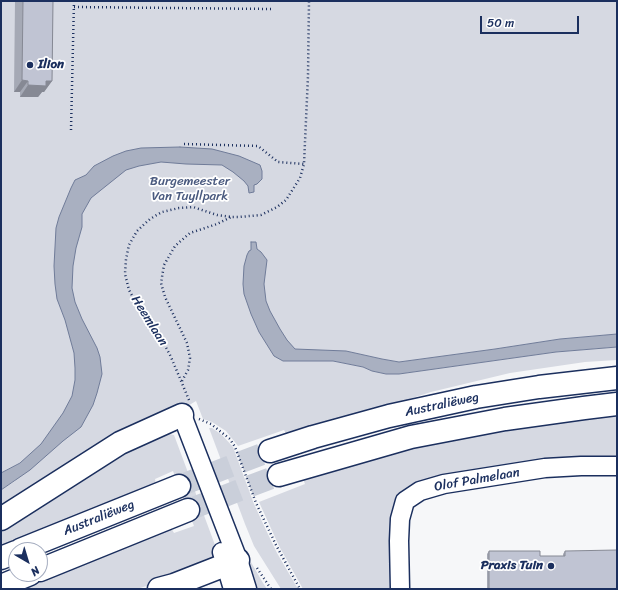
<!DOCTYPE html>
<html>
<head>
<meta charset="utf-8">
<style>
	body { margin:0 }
	#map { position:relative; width:618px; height:590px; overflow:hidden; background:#f6f7f9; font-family:Sriracha,sans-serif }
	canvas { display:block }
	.frame { position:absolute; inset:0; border:2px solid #1b2f5e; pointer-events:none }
	.north { position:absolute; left:8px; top:542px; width:40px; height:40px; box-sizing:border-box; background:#fff; border:1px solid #a4acbf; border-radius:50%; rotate:142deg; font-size:11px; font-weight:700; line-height:16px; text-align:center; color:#1b2f5e }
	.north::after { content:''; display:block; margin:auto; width:14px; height:18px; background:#1b2f5e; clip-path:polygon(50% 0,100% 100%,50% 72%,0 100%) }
	.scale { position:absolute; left:480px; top:16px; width:99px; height:18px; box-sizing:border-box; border:2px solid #1b2f5e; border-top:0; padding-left:5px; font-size:12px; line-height:14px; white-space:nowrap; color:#1b2f5e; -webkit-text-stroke:3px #fff; paint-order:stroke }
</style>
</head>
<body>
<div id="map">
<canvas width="618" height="590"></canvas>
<div class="frame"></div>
<div class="north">N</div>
<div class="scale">50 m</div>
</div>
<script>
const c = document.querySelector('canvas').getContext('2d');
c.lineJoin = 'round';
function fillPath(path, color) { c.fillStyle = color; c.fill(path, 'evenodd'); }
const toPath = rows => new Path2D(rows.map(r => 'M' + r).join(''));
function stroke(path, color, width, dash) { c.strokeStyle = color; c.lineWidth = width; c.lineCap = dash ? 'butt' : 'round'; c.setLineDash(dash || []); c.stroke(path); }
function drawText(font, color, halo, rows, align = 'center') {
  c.font = font + ' Sriracha,sans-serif'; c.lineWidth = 3.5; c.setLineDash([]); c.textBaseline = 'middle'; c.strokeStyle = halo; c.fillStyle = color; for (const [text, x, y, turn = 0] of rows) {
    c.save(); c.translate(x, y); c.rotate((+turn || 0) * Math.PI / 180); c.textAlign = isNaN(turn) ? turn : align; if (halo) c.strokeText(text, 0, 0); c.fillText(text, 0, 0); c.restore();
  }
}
fillPath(toPath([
	[1,1,617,1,617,334,560,339,495,349,399,362,382,359,346,351,278,358,283,361,333,361,363,367,372,371,386,374,399,374,556,352,617,347,617,360,585,362,510,373,431,392,288,438,284,430,238,446,226,431,212,422,203,419,196,401,186,407,123,429,1,508,1,490,15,481,21,462,1,473],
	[617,414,617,458,416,486,393,589,303,589,279,546,259,502,305,484,302,476,342,464,494,428],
	[209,428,212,428,222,435,233,447,254,504,266,530,277,553,298,589,281,589,254,546,245,524],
	[165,433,174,435,218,553,216,559,187,573,137,589,16,589,170,526,174,533,194,526,173,471,155,479,157,488,1,550,1,527,96,463],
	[237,538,263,583,267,589,254,589]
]), '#d6d9e2');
const water = toPath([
	[180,147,212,149,239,156,260,165,262,171,262,179,257,184,254,185,254,192,249,193,248,186,244,181,233,172,222,165,186,164,161,162,139,166,126,170,91,198,82,214,82,227,76,248,73,266,72,288,75,302,82,319,97,348,100,357,102,374,97,393,93,405,81,427,63,441,30,470,1,490,1,473,20,463,41,444,63,413,72,396,75,380,75,368,74,353,65,320,57,299,55,284,54,266,56,228,59,217,71,188,75,180,86,175,94,166,113,156,126,151,141,148,180,147],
	[251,242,256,242,257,249,261,252,267,260,264,284,266,301,270,311,280,329,287,340,295,349,346,351,382,359,399,362,495,349,560,339,617,334,617,347,556,352,399,374,386,374,372,371,363,367,333,361,283,361,274,356,259,332,251,314,244,294,243,284,244,266,247,255,249,251,251,250,251,242]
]);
fillPath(water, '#a9b0c1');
stroke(water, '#707c99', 1);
stroke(toPath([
	[179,486,270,451],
	[188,510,279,475]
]), '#cacfda', 22, [22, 11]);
const minor = toPath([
	[182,415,238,560,247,589],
	[222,552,233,589],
	[400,589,399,541,400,519,405,501,420,491,444,484,545,468,581,466,617,466]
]);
const major = toPath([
	[270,451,313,437,389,416,476,397,539,387,617,378],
	[279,475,411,437,505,419,584,408,617,404],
	[1,519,120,443,182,415],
	[20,550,179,486],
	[1,558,16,552],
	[40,570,188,510],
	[1,586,30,574],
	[159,589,174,585,238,560]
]);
stroke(minor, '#1b2f5e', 21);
stroke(major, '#1b2f5e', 25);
stroke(toPath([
	[74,7,272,9],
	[71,130,74,1],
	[184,144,258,146,278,162,304,164],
	[182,381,188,370,190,358,187,343,165,297,161,283,164,265,175,246,190,233,217,224,231,217],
	[189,400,171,357,163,342,135,301,129,290,125,274,126,259,129,245,137,231,150,219,162,212,179,208,193,207,217,215,232,217,239,217,261,215,277,207,286,200,300,178,304,164,308,76,309,1],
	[199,419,211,424,230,439,235,447,256,503,276,545,300,589],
	[257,568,271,589]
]), '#1b2f5e', 2.5, [1, 3]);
stroke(minor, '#fff', 18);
stroke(major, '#fff', 22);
fillPath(toPath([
	[15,1,53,1,52,81,44,92,42,92,38,97,20,97,20,92,14,92],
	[489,551,540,556,563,556,563,554,565,551,617,589,487,589,487,554]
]), '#a5a9b5');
fillPath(toPath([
	[22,80,28,81,20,92,14,92],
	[46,81,52,81,44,92,42,92,38,97,20,97,28,85]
]), '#868994');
const building = toPath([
	[23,1,53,1,52,81,46,81,46,86,28,85,28,81,22,80,23,1],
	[617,550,617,589,489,589,489,551,540,551,540,556,565,556,565,551,617,550]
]);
fillPath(building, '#c0c4d3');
stroke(building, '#868994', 1);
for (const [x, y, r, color] of [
	[30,65,4,"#1b2f5e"],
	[551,566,4,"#1b2f5e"]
]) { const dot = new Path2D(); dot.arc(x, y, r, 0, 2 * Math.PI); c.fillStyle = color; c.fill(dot); stroke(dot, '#fff', 1.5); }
drawText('bold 13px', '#1b2f5e', '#fff', [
	["Ilion",38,65],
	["Praxis Tuin",543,566,"right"]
], 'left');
drawText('13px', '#4a5a7f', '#fff', [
	["Burgemeester",190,182],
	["Van Tuyllpark",190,197]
]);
drawText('13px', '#1b2f5e', '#fff', [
	["Heemlaan",149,321,58],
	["Australiëweg",442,405,-12],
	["Olof Palmelaan",477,480,-10],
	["Australiëweg",99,518,-22]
]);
</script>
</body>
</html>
